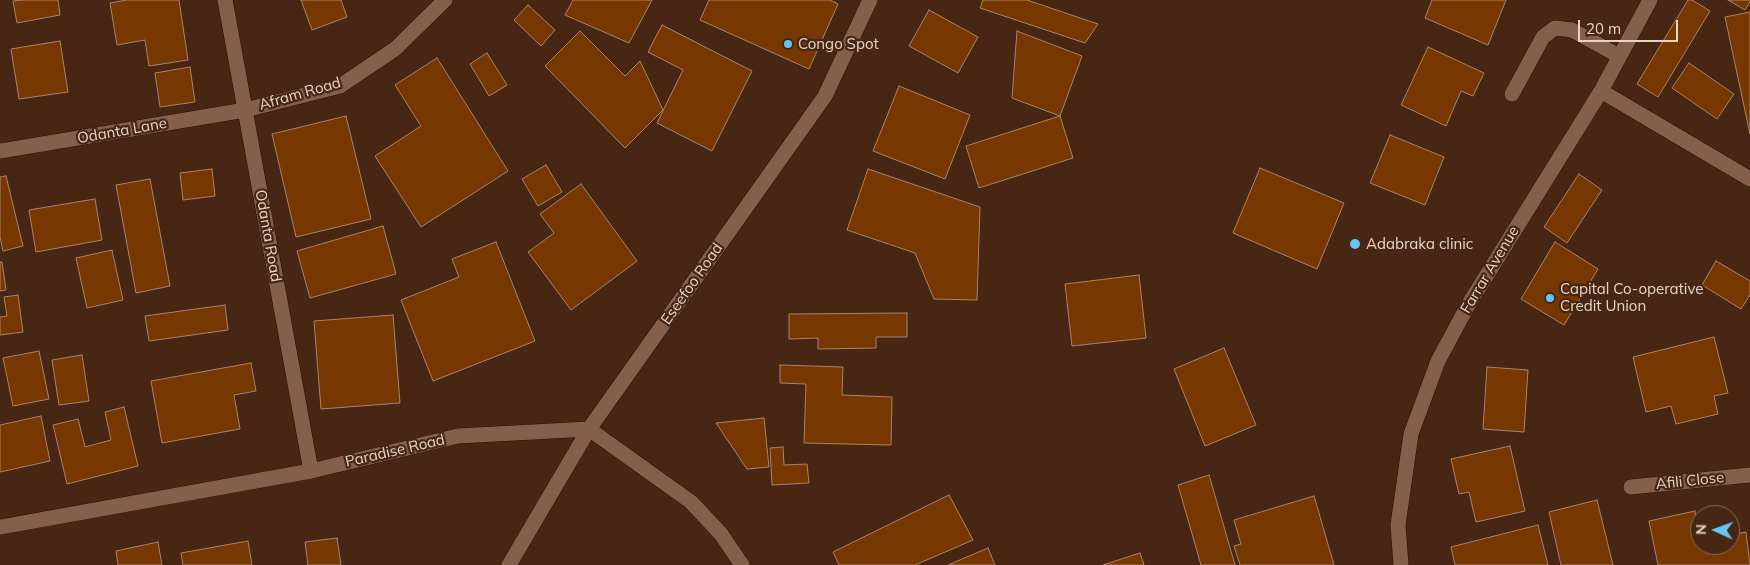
<!DOCTYPE html>
<html>
<head>
<meta charset="utf-8">
<style>
	body { margin:0 }
	#map { position:relative; width:1750px; height:565px; overflow:hidden; background:#472714; font-family:Mulish,sans-serif }
	canvas { display:block }
	.north { position:absolute; left:1690px; top:505px; width:50px; height:50px; box-sizing:border-box; background:#472714; border:1px solid #876c5c; border-radius:50%; rotate:272deg; font-size:14px; font-weight:700; line-height:20px; text-align:center; color:#e8d3c7 }
	.north::after { content:''; display:block; margin:auto; width:18px; height:22px; background:#68c4f0; clip-path:polygon(50% 0,100% 100%,50% 72%,0 100%) }
	.scale { position:absolute; left:1578px; top:20px; width:100px; height:22px; box-sizing:border-box; border:2px solid #e8d3c7; border-top:0; padding-left:6px; font-size:15px; line-height:18px; white-space:nowrap; color:#e8d3c7; -webkit-text-stroke:4px #472714; paint-order:stroke }
</style>
</head>
<body>
<div id="map">
<canvas width="1750" height="565"></canvas>
<div class="north">N</div>
<div class="scale">20 m</div>
</div>
<script>
const c = document.querySelector('canvas').getContext('2d');
c.lineJoin = 'round';
function fillPath(path, color) { c.fillStyle = color; c.fill(path, 'evenodd'); }
const toPath = rows => new Path2D(rows.map(r => 'M' + r).join(''));
function stroke(path, color, width, dash) { c.strokeStyle = color; c.lineWidth = width; c.lineCap = dash ? 'butt' : 'round'; c.setLineDash(dash || []); c.stroke(path); }
function drawText(font, color, halo, rows, align = 'center') {
  c.font = font + ' Mulish,sans-serif'; c.lineWidth = 4.5; c.setLineDash([]); c.textBaseline = 'middle'; c.strokeStyle = halo; c.fillStyle = color; for (const [text, x, y, turn = 0] of rows) {
    c.save(); c.translate(x, y); c.rotate((+turn || 0) * Math.PI / 180); c.textAlign = isNaN(turn) ? turn : align; if (halo) c.strokeText(text, 0, 0); c.fillText(text, 0, 0); c.restore();
  }
}
const building = toPath([
	[23,0,58,0,60,15,17,23,13,1,23,0],
	[126,0,179,0,188,60,149,66,145,40,117,45,110,3,126,0],
	[301,0,341,0,347,17,312,30,301,0],
	[573,0,652,0,629,43,565,15,573,0],
	[709,0,830,0,838,4,809,69,700,20,709,0],
	[983,0,1027,0,1098,24,1085,43,980,8,983,0],
	[1432,0,1506,0,1488,45,1425,18,1432,0],
	[1688,0,1692,0,1710,11,1658,97,1637,84,1688,0],
	[1728,0,1750,0,1750,2,1745,10,1728,0],
	[528,5,555,30,541,46,514,20,528,5],
	[929,10,978,37,958,73,909,46,929,10],
	[1750,12,1750,134,1725,17,1750,12],
	[662,25,752,71,712,151,657,123,683,70,648,52,662,25],
	[580,31,625,76,640,61,663,110,625,148,545,66,580,31],
	[1017,31,1082,56,1060,116,1012,98,1017,31],
	[60,41,68,92,19,99,11,49,60,41],
	[1428,47,1484,73,1473,96,1461,91,1446,126,1401,105,1428,47],
	[487,53,507,85,489,96,470,64,487,53],
	[437,58,508,171,421,227,375,156,421,126,395,85,437,58],
	[1689,63,1734,94,1717,119,1672,88,1689,63],
	[190,67,195,102,160,107,155,73,190,67],
	[899,86,970,115,945,179,873,151,899,86],
	[346,116,371,219,296,237,272,134,346,116],
	[1060,116,1073,158,979,188,966,146,1060,116],
	[1390,135,1444,157,1425,205,1370,183,1390,135],
	[546,165,562,192,538,206,522,179,546,165],
	[1260,168,1344,203,1317,269,1233,233,1260,168],
	[212,169,215,196,183,200,180,173,212,169],
	[868,169,980,207,977,300,934,299,915,253,847,230,868,169],
	[1579,174,1602,190,1567,243,1544,227,1579,174],
	[6,176,23,246,3,251,0,237,0,177,6,176],
	[150,179,170,286,136,293,116,185,150,179],
	[581,184,637,261,571,310,528,252,554,233,540,214,581,184],
	[95,199,102,240,36,252,29,210,95,199],
	[383,226,396,274,310,298,297,251,383,226],
	[496,242,535,341,433,381,401,300,459,277,452,259,496,242],
	[1555,242,1598,269,1564,325,1521,299,1555,242],
	[112,250,123,300,87,308,76,258,112,250],
	[1716,261,1750,281,1750,295,1741,309,1702,285,1716,261],
	[0,262,2,262,6,290,0,291,0,262],
	[1139,275,1146,338,1072,346,1065,284,1139,275],
	[18,295,23,332,0,335,0,317,7,316,4,297,18,295],
	[225,305,228,330,149,341,145,316,225,305],
	[907,313,907,337,876,337,876,348,818,349,818,338,789,339,789,314,907,313],
	[393,315,400,403,321,409,314,321,393,315],
	[1714,337,1728,393,1714,396,1718,414,1676,424,1671,406,1646,412,1633,357,1714,337],
	[1224,348,1256,425,1205,446,1174,369,1224,348],
	[39,351,49,399,13,406,3,358,39,351],
	[82,355,89,401,59,405,52,360,82,355],
	[251,363,256,391,234,395,240,429,162,443,151,381,251,363],
	[780,365,843,367,842,395,892,397,891,445,804,443,806,384,780,383,780,365],
	[1487,367,1528,370,1524,432,1483,429,1487,367],
	[124,407,138,466,67,484,53,425,78,419,85,447,111,440,105,412,124,407],
	[41,416,50,461,0,472,0,425,41,416],
	[764,418,769,467,747,469,716,423,764,418],
	[1510,446,1525,511,1476,522,1469,492,1459,494,1451,459,1510,446],
	[783,447,784,465,807,464,809,483,772,485,770,448,783,447],
	[1209,475,1235,565,1201,565,1178,485,1209,475],
	[949,495,973,540,915,565,839,565,833,552,949,495],
	[1314,496,1334,565,1240,565,1234,546,1241,544,1234,520,1314,496],
	[1597,500,1613,565,1561,565,1549,512,1597,500],
	[1695,511,1700,545,1730,545,1730,535,1746,532,1750,565,1658,565,1649,521,1695,511],
	[1538,525,1548,565,1455,565,1451,547,1538,525],
	[337,538,341,565,308,565,305,542,337,538],
	[248,541,252,565,183,565,181,553,248,541],
	[158,542,162,565,118,565,116,551,158,542],
	[988,548,995,565,948,565,988,548],
	[1140,553,1144,565,1103,565,1140,553]
]);
fillPath(building, '#773700');
stroke(building, '#a9836d', 1);
const lane = toPath([
	[1512,94,1543,37,1555,28,1572,30,1619,56]
]);
const street = toPath([
	[225,0,311,471],
	[1601,91,1750,179],
	[0,151,245,110,340,86,395,49,445,0],
	[1631,487,1750,475],
	[0,527,311,471,458,436,589,429,691,502,721,534,742,565],
	[509,565,589,429,825,96,870,0]
]);
const secondary = toPath([
	[1401,565,1398,525,1411,434,1438,361,1467,307,1601,91,1650,0]
]);
stroke(lane, '#2c0f00', 16);
stroke(street, '#2c0f00', 16);
stroke(secondary, '#2c0f00', 16);
stroke(lane, '#84604b', 15);
stroke(street, '#84604b', 15);
stroke(secondary, '#84604b', 15);
for (const [x, y, r, color] of [
	[788,44,5,"#68c4f0"],
	[1355,244,6,"#68c4f0"],
	[1550,298,5,"#68c4f0"]
]) { const dot = new Path2D(); dot.arc(x, y, r, 0, 2 * Math.PI); c.fillStyle = color; c.fill(dot); stroke(dot, '#472714', 2); }
drawText('15px', '#e8d3c7', '#472714', [
	["Congo Spot",798,44],
	["Adabraka clinic",1366,244],
	["Capital Co-operative",1560,289],
	["Credit Union",1560,306]
], 'left');
drawText('15px', '#e8d3c7', '#472714', [
	["Afram Road",300,94,-16],
	["Odanta Lane",122,131,-10],
	["Odanta Road",268,236,80],
	["Farrar Avenue",1490,270,-59],
	["Eseefoo Road",692,284,-55],
	["Paradise Road",395,451,-13],
	["Afili Close",1690,481,-6]
]);
</script>
</body>
</html>
